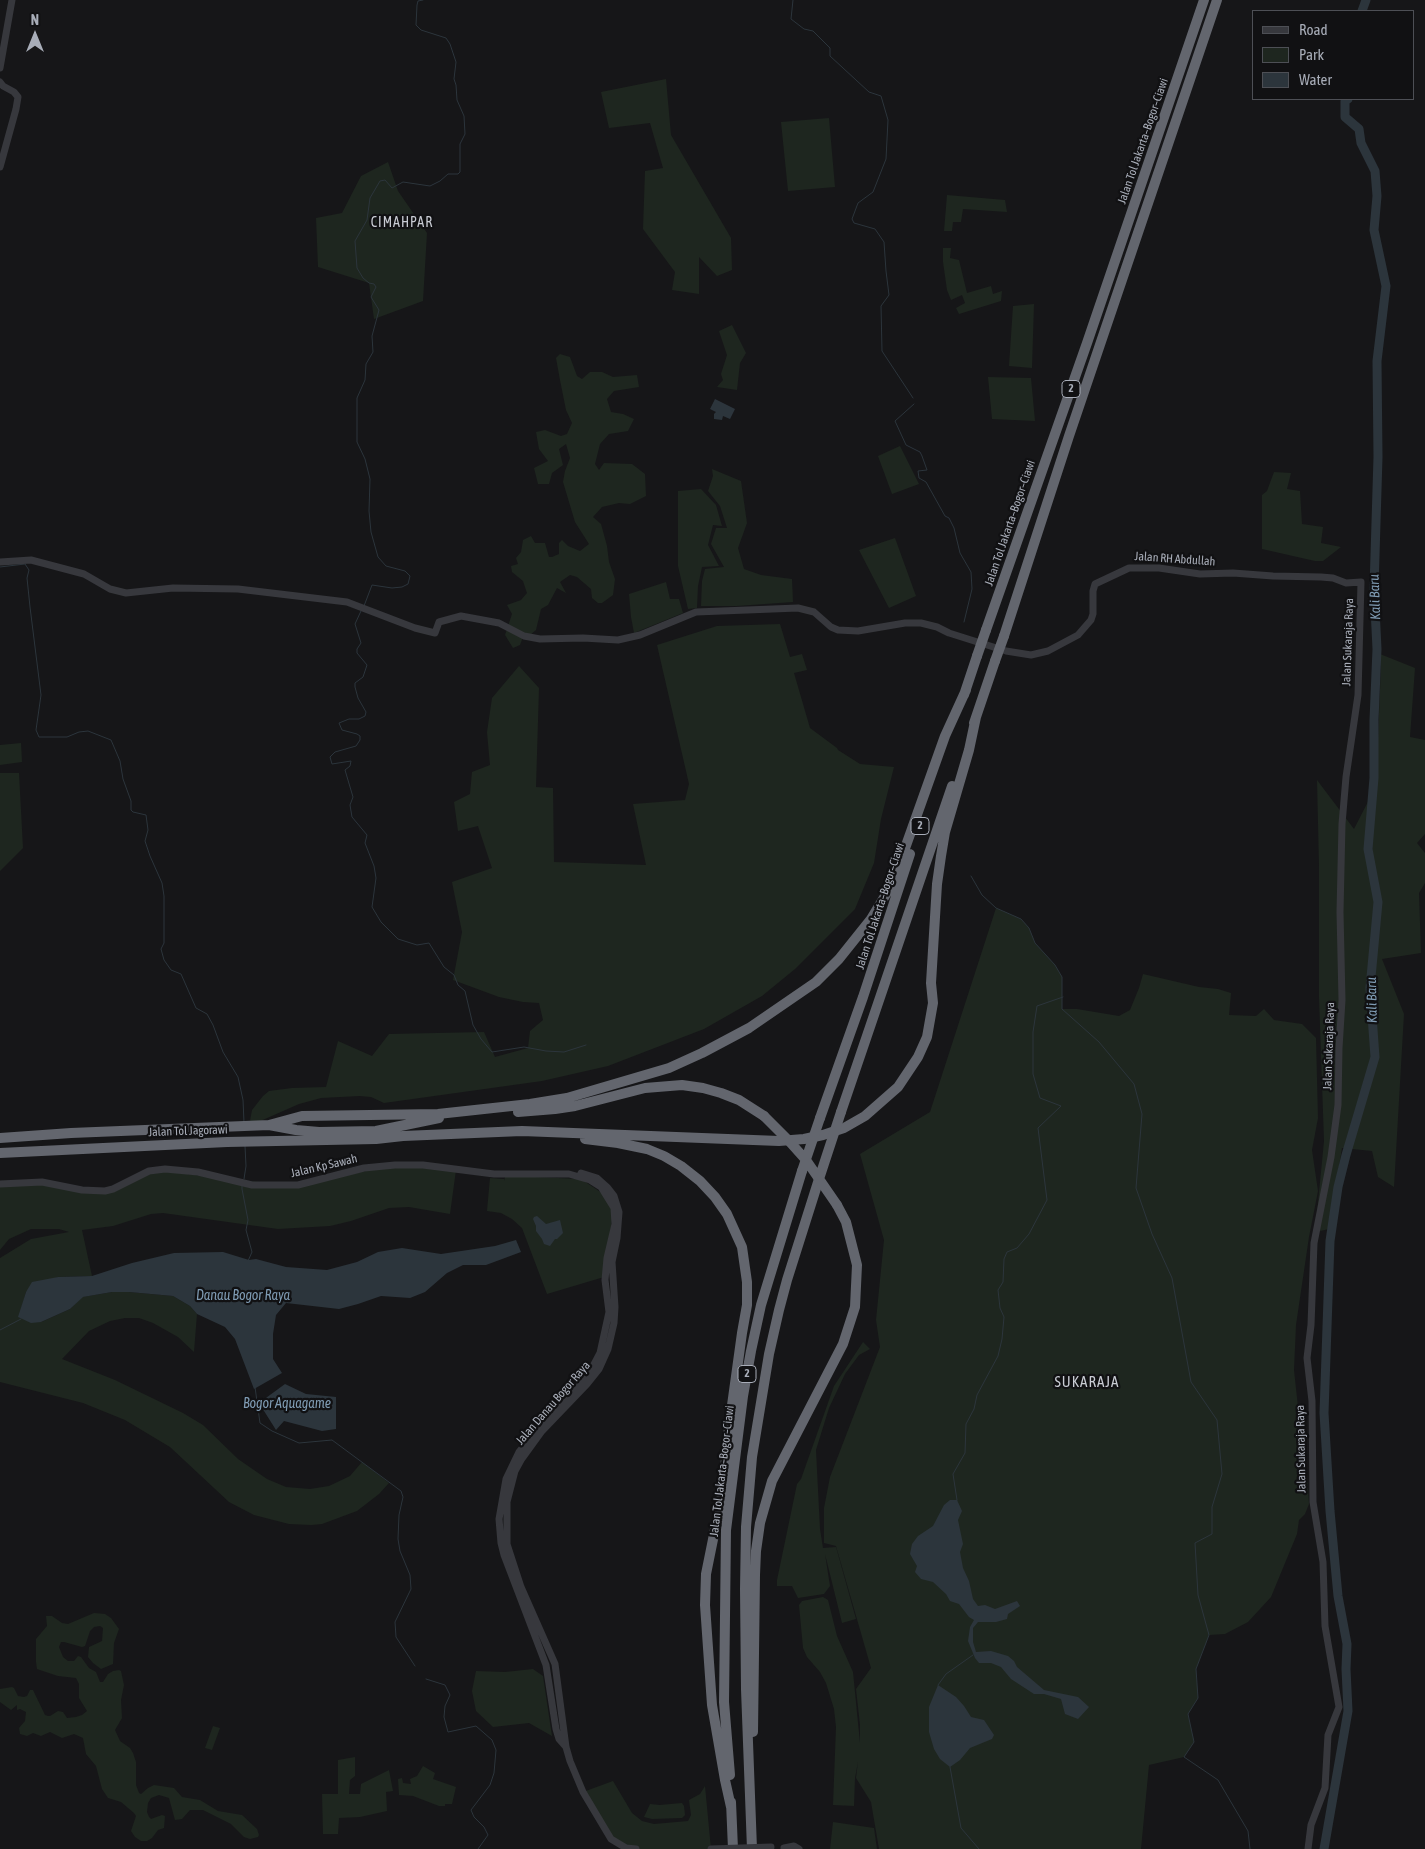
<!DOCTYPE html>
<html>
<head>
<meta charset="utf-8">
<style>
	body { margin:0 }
	#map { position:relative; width:1425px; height:1849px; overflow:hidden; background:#161618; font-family:"Asap Condensed",sans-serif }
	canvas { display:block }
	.legend { position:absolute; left:1252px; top:10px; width:162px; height:90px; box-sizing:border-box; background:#111113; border:1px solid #4d4f55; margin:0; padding:6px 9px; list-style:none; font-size:15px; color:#a8adb8 }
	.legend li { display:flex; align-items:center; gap:10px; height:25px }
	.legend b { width:25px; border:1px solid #4d4f55 }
	.north { position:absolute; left:10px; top:10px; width:50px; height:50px; -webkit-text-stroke:4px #111113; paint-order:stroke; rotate:0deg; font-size:14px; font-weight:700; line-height:20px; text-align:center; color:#a8adb8 }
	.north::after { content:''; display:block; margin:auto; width:18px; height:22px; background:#a8adb8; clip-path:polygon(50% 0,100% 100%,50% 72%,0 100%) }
</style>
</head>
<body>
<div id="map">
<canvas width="1425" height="1849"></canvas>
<ul class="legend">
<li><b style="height:6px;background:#37383d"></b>Road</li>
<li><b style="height:14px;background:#1e261f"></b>Park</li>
<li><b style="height:14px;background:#2c353c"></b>Water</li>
</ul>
<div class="north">N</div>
</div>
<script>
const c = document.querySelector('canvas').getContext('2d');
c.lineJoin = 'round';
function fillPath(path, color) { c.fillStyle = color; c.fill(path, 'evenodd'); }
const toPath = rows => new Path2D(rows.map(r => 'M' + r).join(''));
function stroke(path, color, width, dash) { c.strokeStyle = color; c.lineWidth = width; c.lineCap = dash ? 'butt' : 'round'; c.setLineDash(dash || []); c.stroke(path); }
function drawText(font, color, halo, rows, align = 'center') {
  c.font = font + ' "Asap Condensed",sans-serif'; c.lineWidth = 4.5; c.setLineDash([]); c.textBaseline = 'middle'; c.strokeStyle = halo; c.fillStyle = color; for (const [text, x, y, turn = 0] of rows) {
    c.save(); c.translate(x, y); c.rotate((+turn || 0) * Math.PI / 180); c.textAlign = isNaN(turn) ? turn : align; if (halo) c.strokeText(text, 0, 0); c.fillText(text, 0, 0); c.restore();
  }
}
fillPath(toPath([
	[666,79,671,135,731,238,732,270,717,276,699,257,699,294,672,290,675,272,643,229,645,171,663,168,650,123,609,128,601,92],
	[829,118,835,187,788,191,781,122],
	[388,162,398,191,427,233,423,301,374,319,369,283,318,267,316,218,342,213,361,176],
	[947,195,1005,200,1007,212,963,209,961,222,953,222,952,231,944,231],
	[943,248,951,248,950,258,959,260,967,293,991,286,993,294,1002,291,1001,301,959,314,956,308,965,303,962,295,951,300,947,290,943,262],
	[1034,304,1032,368,1009,366,1013,306],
	[732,325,746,353,740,363,737,390,717,387,723,380,721,374,727,355,719,331],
	[560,354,570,357,577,376,582,379,590,372,602,372,613,377,637,375,639,387,614,391,607,399,611,412,623,414,634,419,628,431,609,434,600,444,595,464,599,470,604,463,632,464,645,474,646,496,630,504,619,503,602,507,593,517,601,524,607,546,609,562,615,579,613,595,602,603,598,603,592,598,591,589,577,577,570,575,560,582,566,593,557,588,548,605,541,609,536,630,530,635,524,634,520,645,513,648,505,635,512,614,507,605,521,600,527,593,523,581,512,572,511,566,518,564,516,558,521,552,523,540,531,536,535,543,545,543,549,557,552,557,559,554,559,543,562,540,568,546,580,551,589,544,575,522,563,482,565,471,570,458,566,444,559,449,563,465,552,473,549,484,538,484,534,468,548,461,539,449,536,432,545,430,561,436,567,434,572,423,566,410,560,380,556,358],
	[988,377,1031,378,1035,421,992,419],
	[900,446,919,484,892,494,878,456],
	[712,469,741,481,747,523,738,548,744,569,761,575,792,579,793,602,737,606,701,606,702,581,705,569,724,567,711,544,716,528,727,528,720,506,708,491,713,476],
	[1274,472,1291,473,1287,489,1300,491,1302,524,1323,527,1321,543,1341,547,1323,561,1315,561,1262,549,1262,495,1267,491],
	[701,489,716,505,722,526,713,525,708,545,719,566,702,567,698,586,697,608,688,609,678,566,678,491],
	[895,538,916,596,889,608,859,550],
	[666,582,670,599,679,599,683,613,634,633,631,617,629,594],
	[780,624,790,657,802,654,807,670,794,673,810,728,837,748,838,750,860,764,894,767,881,819,874,863,855,909,795,969,762,996,704,1029,608,1066,542,1081,384,1103,371,1097,360,1096,321,1098,299,1104,249,1126,252,1110,263,1096,269,1091,292,1088,326,1087,338,1041,372,1056,389,1034,484,1032,495,1057,528,1048,530,1031,543,1020,539,1003,523,1002,499,997,453,980,462,932,452,882,492,868,478,826,458,831,454,802,470,794,472,772,490,765,487,732,492,698,519,666,539,688,536,787,553,788,554,862,646,865,633,804,685,800,689,784,657,645,717,626],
	[1380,654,1415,668,1410,737,1425,740,1425,834,1417,843,1425,853,1425,883,1419,893,1421,953,1382,959,1404,1014,1394,1187,1378,1177,1372,1151,1342,1148,1329,1229,1320,1231,1317,1213,1324,1141,1319,997,1319,866,1317,780,1354,829,1376,786,1381,665],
	[21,743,22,762,0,765,0,745],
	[0,773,19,773,23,848,0,871],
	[996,908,1021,919,1029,928,1035,943,1055,965,1062,977,1062,1009,1077,1009,1119,1016,1130,1010,1139,988,1143,974,1199,987,1218,989,1231,993,1229,1015,1256,1016,1264,1009,1274,1020,1302,1024,1316,1038,1318,1118,1312,1150,1318,1191,1309,1237,1296,1325,1294,1370,1302,1444,1307,1472,1309,1504,1305,1514,1299,1520,1297,1534,1271,1597,1248,1622,1225,1634,1209,1635,1196,1669,1198,1698,1188,1714,1194,1742,1184,1757,1149,1765,1141,1849,879,1849,871,1802,856,1778,858,1762,855,1778,854,1806,833,1805,836,1727,834,1709,826,1683,820,1672,807,1657,803,1648,799,1605,802,1601,823,1597,828,1600,837,1636,853,1672,860,1743,860,1725,856,1689,871,1668,836,1546,824,1543,824,1508,830,1477,880,1347,876,1320,884,1240,860,1154,930,1112],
	[395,1165,456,1170,450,1214,409,1207,389,1208,351,1221,330,1226,278,1229,163,1213,151,1214,113,1226,82,1230,92,1276,58,1277,26,1292,19,1317,41,1322,70,1309,82,1297,112,1292,129,1292,173,1296,190,1306,197,1314,194,1352,178,1337,153,1323,139,1318,125,1318,110,1321,89,1331,62,1359,115,1380,183,1413,203,1425,238,1459,267,1479,286,1487,310,1489,329,1486,350,1476,362,1462,389,1483,379,1494,357,1511,322,1524,311,1525,289,1524,254,1515,229,1502,170,1447,125,1420,83,1403,0,1382,0,1258,31,1239,69,1232,59,1229,31,1229,9,1239,0,1250,0,1184,43,1182,105,1191,156,1170,235,1180,298,1185],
	[514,1176,581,1179,605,1195,613,1213,604,1277,547,1294,522,1228,512,1219,501,1213,487,1211,490,1178,504,1179,504,1181,505,1177],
	[863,1342,870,1349,859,1355,845,1374,829,1408,816,1450,820,1529,823,1548,836,1547,856,1619,842,1623,825,1554,830,1586,824,1594,798,1598,792,1586,777,1586,777,1580,797,1484,801,1479,834,1386],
	[94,1613,105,1614,111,1618,119,1629,114,1643,113,1664,101,1669,93,1663,88,1657,89,1647,102,1641,103,1628,100,1626,94,1627,90,1631,85,1646,82,1647,64,1642,61,1642,59,1647,63,1657,68,1661,74,1661,78,1656,81,1657,89,1668,96,1672,100,1682,103,1682,108,1674,113,1671,119,1670,121,1671,124,1685,121,1700,122,1718,115,1730,120,1741,130,1748,133,1753,136,1762,136,1785,139,1793,141,1794,148,1788,154,1785,174,1788,182,1797,200,1800,218,1811,242,1815,257,1829,259,1835,258,1837,250,1839,244,1837,231,1824,203,1810,190,1810,182,1819,175,1820,169,1798,159,1795,151,1798,148,1803,147,1812,149,1817,151,1819,162,1815,165,1816,164,1828,158,1830,152,1838,147,1841,141,1841,135,1837,131,1831,136,1816,134,1813,121,1802,108,1798,102,1789,96,1766,86,1754,83,1738,74,1734,62,1738,50,1732,41,1736,33,1733,27,1736,20,1734,19,1728,25,1721,26,1712,20,1709,17,1710,17,1705,11,1710,0,1702,0,1689,12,1687,14,1688,18,1696,24,1697,27,1696,30,1690,33,1690,45,1715,48,1716,50,1716,58,1711,63,1712,67,1718,76,1717,82,1715,87,1711,79,1698,79,1684,76,1678,58,1676,37,1669,36,1662,36,1639,47,1626,46,1616,52,1616,62,1623,68,1624],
	[533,1669,543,1676,552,1736,529,1723,493,1727,476,1711,472,1691,476,1671,505,1672],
	[213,1726,220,1728,212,1750,205,1748],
	[355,1757,355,1776,350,1780,349,1794,360,1794,361,1784,389,1770,393,1791,386,1792,387,1811,360,1817,339,1818,338,1834,323,1834,322,1794,338,1794,338,1760],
	[423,1766,435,1773,433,1779,456,1787,452,1804,445,1804,445,1806,439,1806,413,1796,399,1795,398,1779,402,1778,403,1783,411,1784,410,1779,417,1776],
	[613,1781,632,1813,642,1821,654,1824,688,1821,691,1815,689,1800,700,1794,705,1786,711,1849,636,1849,611,1839,583,1792],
	[682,1803,684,1806,685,1815,682,1818,652,1819,644,1817,650,1804,660,1805],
	[833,1822,874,1828,877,1849,830,1849]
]), '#1e261f');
fillPath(toPath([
	[715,399,735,409,730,419,723,416,722,420,714,419,714,414,716,412,710,409],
	[537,1216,546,1224,560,1220,563,1233,557,1239,555,1239,550,1246,544,1244,542,1239,536,1231,536,1226,533,1219,534,1217],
	[516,1240,521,1252,486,1265,463,1265,447,1273,425,1292,410,1298,381,1296,358,1304,339,1309,286,1303,276,1315,273,1334,273,1359,282,1373,254,1389,235,1339,225,1327,197,1314,190,1306,173,1296,129,1292,112,1292,83,1297,70,1309,41,1322,31,1323,18,1317,26,1292,32,1282,58,1277,92,1276,132,1263,174,1253,223,1252,249,1260,256,1259,286,1267,327,1270,357,1262,378,1252,402,1248,441,1254,495,1246],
	[285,1384,306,1394,336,1397,336,1429,322,1431,284,1421,276,1430,259,1403],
	[950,1500,957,1500,962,1511,958,1520,963,1544,960,1552,963,1568,969,1581,973,1599,978,1606,985,1605,995,1609,1017,1601,1020,1606,1008,1614,1007,1619,996,1622,978,1622,973,1628,973,1642,976,1652,991,1651,1008,1656,1014,1661,1017,1667,1044,1690,1078,1697,1089,1707,1078,1719,1065,1714,1061,1699,1044,1694,1034,1694,1011,1679,1001,1667,991,1663,979,1663,975,1658,968,1641,970,1627,974,1620,969,1617,959,1604,950,1601,946,1594,933,1582,921,1579,915,1572,917,1566,910,1554,912,1544,918,1536,933,1526,944,1505],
	[938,1685,956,1697,964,1706,971,1717,984,1720,994,1735,992,1739,970,1748,960,1760,950,1767,940,1759,934,1749,929,1732,929,1707]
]), '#2c353c');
stroke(toPath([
	[793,0,791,19,804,29,813,31,830,48,830,56,869,92,881,96,888,120,886,159,873,192,858,203,852,219,854,223,875,229,884,242,886,271,889,295,881,306,882,351,913,398],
	[914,404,895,421,906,445,920,452,922,456,927,470,918,471,919,478,926,482,945,516,949,518,954,528,960,553,971,572,972,589,964,622],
	[0,567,25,564,29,570,27,578,30,607,41,695,36,730,39,737,67,737,79,732,88,731,111,740,120,761,123,779,131,801,131,810,133,812,146,815,148,830,145,841,150,856,162,883,164,896,164,943,161,949,164,960,171,970,181,974,196,1008,207,1014,213,1025,223,1052,238,1077,243,1100,244,1122],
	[364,606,372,585,392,588,402,587,408,584,410,576,405,571,386,566,378,557,371,532,369,511,370,479,365,459,357,442,357,398,365,380,366,364,373,352,372,336,379,310,371,297,376,287,374,284,369,283,363,278,357,268,355,241,367,220,370,198,380,181,385,180,392,188,403,182,430,186,440,181,448,174,458,174,460,172,460,144,465,134,464,116,457,100,456,85,454,79,456,62,450,44,446,38,421,30,416,25,417,5,418,1,423,0],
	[361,611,355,624,361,643,357,649,357,653,367,665,363,677,355,683,355,687,358,698,366,712,365,716,359,719,349,719,339,723,342,730,357,734,360,736,360,740,356,746,335,752,330,757,332,764,351,761,350,766,345,770,353,797,350,805,352,817,367,835,365,843,374,866,376,878,372,907,381,922,398,939,417,945,429,943,444,967,454,975,458,985,465,991,473,1025,481,1039,492,1052,524,1047,546,1051,564,1052,586,1045],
	[971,876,982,895,996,908,1021,919,1029,928,1035,943,1055,965,1062,977,1062,1009,1099,1042,1134,1084,1142,1114,1136,1188,1152,1234,1172,1278,1191,1382,1217,1420,1222,1474,1212,1507,1212,1534,1195,1543,1198,1595,1209,1635,1196,1669,1198,1698,1188,1714,1194,1742,1184,1757,1218,1780,1248,1831,1250,1849],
	[244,1179,246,1166,245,1146],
	[242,1185,242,1189,248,1220,246,1230,252,1252,248,1261],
	[0,1330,21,1319],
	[255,1387,260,1423,272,1431,299,1443,332,1440,401,1491,403,1497,399,1515,398,1539,400,1551,410,1575,411,1589,395,1622,396,1637,415,1666],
	[957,1500,953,1474,965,1453,966,1424,974,1409,977,1395,998,1356,1002,1339,1004,1317,1000,1308,998,1290,1003,1282,1004,1259,1007,1252,1017,1248,1029,1234,1047,1200,1038,1128,1061,1106,1040,1098,1033,1074,1033,1032,1037,1006,1063,997],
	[426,1679,445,1685,450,1695,445,1706,444,1717,448,1732,476,1726,492,1740,496,1750,494,1773,490,1785,471,1810,474,1817,484,1827,488,1835,478,1849],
	[938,1685,946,1674,973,1655],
	[950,1767,961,1828,979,1849]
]), '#2c353c', 1);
stroke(toPath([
	[1362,11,1366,0],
	[1324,1849,1348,1711,1346,1669,1347,1644,1338,1596,1330,1511,1324,1413,1330,1241,1338,1187,1346,1155,1375,1057,1370,988,1378,902,1368,849,1374,778,1374,720,1377,649,1374,588,1378,457,1377,361,1386,286,1374,230,1377,196,1375,171,1361,143,1359,129,1345,117,1345,101,1348,99]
]), '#2c353c', 9);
stroke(toPath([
	[0,68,12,0],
	[0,82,3,86,14,92,18,97,16,109,0,167],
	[0,562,31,560,84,574,110,589,126,593,173,588,238,589,347,602,415,628,435,633,439,622,461,616,499,623,524,636,540,639,583,638,618,640,640,635,696,612,798,608,814,612,831,627,838,630,858,631,905,623,921,623,937,627,949,633,1006,651,1031,655,1048,651,1078,635,1091,620,1093,614,1093,591,1095,584,1129,568,1159,568,1200,574,1233,573,1273,576,1321,577,1333,578,1346,583,1361,582,1358,695,1346,777,1342,824,1340,912,1342,1000,1339,1048,1338,1105,1331,1157,1314,1243,1311,1325,1307,1358,1312,1401,1313,1502,1323,1562,1325,1626,1339,1707,1328,1735,1325,1788,1311,1825,1308,1849],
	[581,1173,597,1178,607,1187,614,1196,619,1212,617,1238,612,1262,615,1307,614,1323,608,1349,599,1369,587,1384,542,1431,521,1460,515,1471,507,1502,507,1544,521,1587,555,1664,566,1747,570,1761,583,1792,611,1839,626,1848,636,1849],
	[0,1184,42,1182,82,1190,105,1191,113,1189,149,1171,165,1169,198,1172,252,1185,298,1185,364,1168,395,1165,423,1165,494,1174,569,1174,590,1180,601,1187,614,1208,615,1224,607,1258,605,1280,609,1312,600,1353,590,1372,584,1380,556,1407,519,1452,506,1479,499,1519,501,1543,504,1555,546,1665,556,1729,559,1739,566,1747],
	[784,1848,794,1846,799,1849]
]), '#37383d', 7);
stroke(toPath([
	[986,630,1087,343,1204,0],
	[1004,636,1069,436,1217,0],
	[964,695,977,656],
	[974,723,995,661],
	[518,1112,555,1109,575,1106,645,1088,682,1085,703,1088,721,1093,739,1100,764,1116],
	[841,1112,952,786],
	[820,1118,863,997,910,854],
	[269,1125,302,1116,438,1114,530,1104,567,1098,669,1068,702,1053,749,1028,816,982,839,959,871,919,891,886,898,868,945,736,966,690],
	[0,1138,71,1133,269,1125,296,1130,319,1132,376,1131,439,1118],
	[585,1139,618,1143,647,1149,664,1156,681,1166,700,1181,715,1197,727,1214,742,1247,747,1282,747,1305,742,1333,729,1427,723,1490,706,1574,705,1605,712,1705,725,1780,731,1807],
	[0,1153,227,1142,376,1139,403,1136,522,1131,779,1141,804,1139,823,1135,844,1128,865,1116,898,1087,918,1057,927,1037,933,1003,931,983,937,884,941,856,945,832,969,750,976,717],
	[753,1732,755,1575,756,1551,760,1523,772,1481,843,1344,855,1307,857,1265,846,1222,837,1205],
	[730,1775,724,1702,726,1530,743,1396,751,1351,761,1305,802,1171],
	[731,1802,733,1849],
	[752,1849,746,1689,745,1589,746,1527,752,1457,769,1354,779,1310,787,1280,819,1179]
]), '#63666e', 10);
stroke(toPath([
	[711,1849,771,1847]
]), '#37383d', 7);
stroke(toPath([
	[977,656,986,630],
	[995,661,1004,636],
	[764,1116,789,1141,806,1160,837,1205],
	[802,1171,820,1118],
	[819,1179,841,1112]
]), '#63666e', 10);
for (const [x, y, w] of [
	[1071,389,18],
	[920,826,18],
	[747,1374,18]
]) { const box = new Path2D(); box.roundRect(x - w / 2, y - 8.5, w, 17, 4); c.fillStyle = '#111113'; c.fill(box); stroke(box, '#a8adb8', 1); }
drawText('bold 11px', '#a8adb8', null, [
	["2",1071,389],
	["2",920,826],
	["2",747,1374]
]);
drawText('12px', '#a8adb8', '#111113', [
	["Jalan Tol Jakarta–Bogor–Ciawi",1143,141,-71],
	["Jalan Tol Jakarta–Bogor–Ciawi",1010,523,-71],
	["Jalan RH Abdullah",1175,559,4],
	["Jalan Sukaraja Raya",1348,642,-88],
	["Jalan Tol Jakarta–Bogor–Ciawi",880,906,-72],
	["Jalan Sukaraja Raya",1329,1046,-88],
	["Jalan Tol Jagorawi",188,1131,-2],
	["Jalan Kp Sawah",324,1166,-13],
	["Jalan Danau Bogor Raya",553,1403,-49],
	["Jalan Sukaraja Raya",1301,1449,-91],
	["Jalan Tol Jakarta–Bogor–Ciawi",722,1471,-83]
]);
c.letterSpacing = '1px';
drawText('14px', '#c9ccd4', '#111113', [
	["CIMAHPAR",402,223]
]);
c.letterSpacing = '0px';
drawText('italic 14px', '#7f9bb3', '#111113', [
	["Kali Baru",1375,597,-92],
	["Kali Baru",1372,1000,-91],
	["Danau Bogor Raya",243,1296],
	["Bogor Aquagame",287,1404]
]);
c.letterSpacing = '1px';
drawText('15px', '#c9ccd4', '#111113', [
	["SUKARAJA",1087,1382]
]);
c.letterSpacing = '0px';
</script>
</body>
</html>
